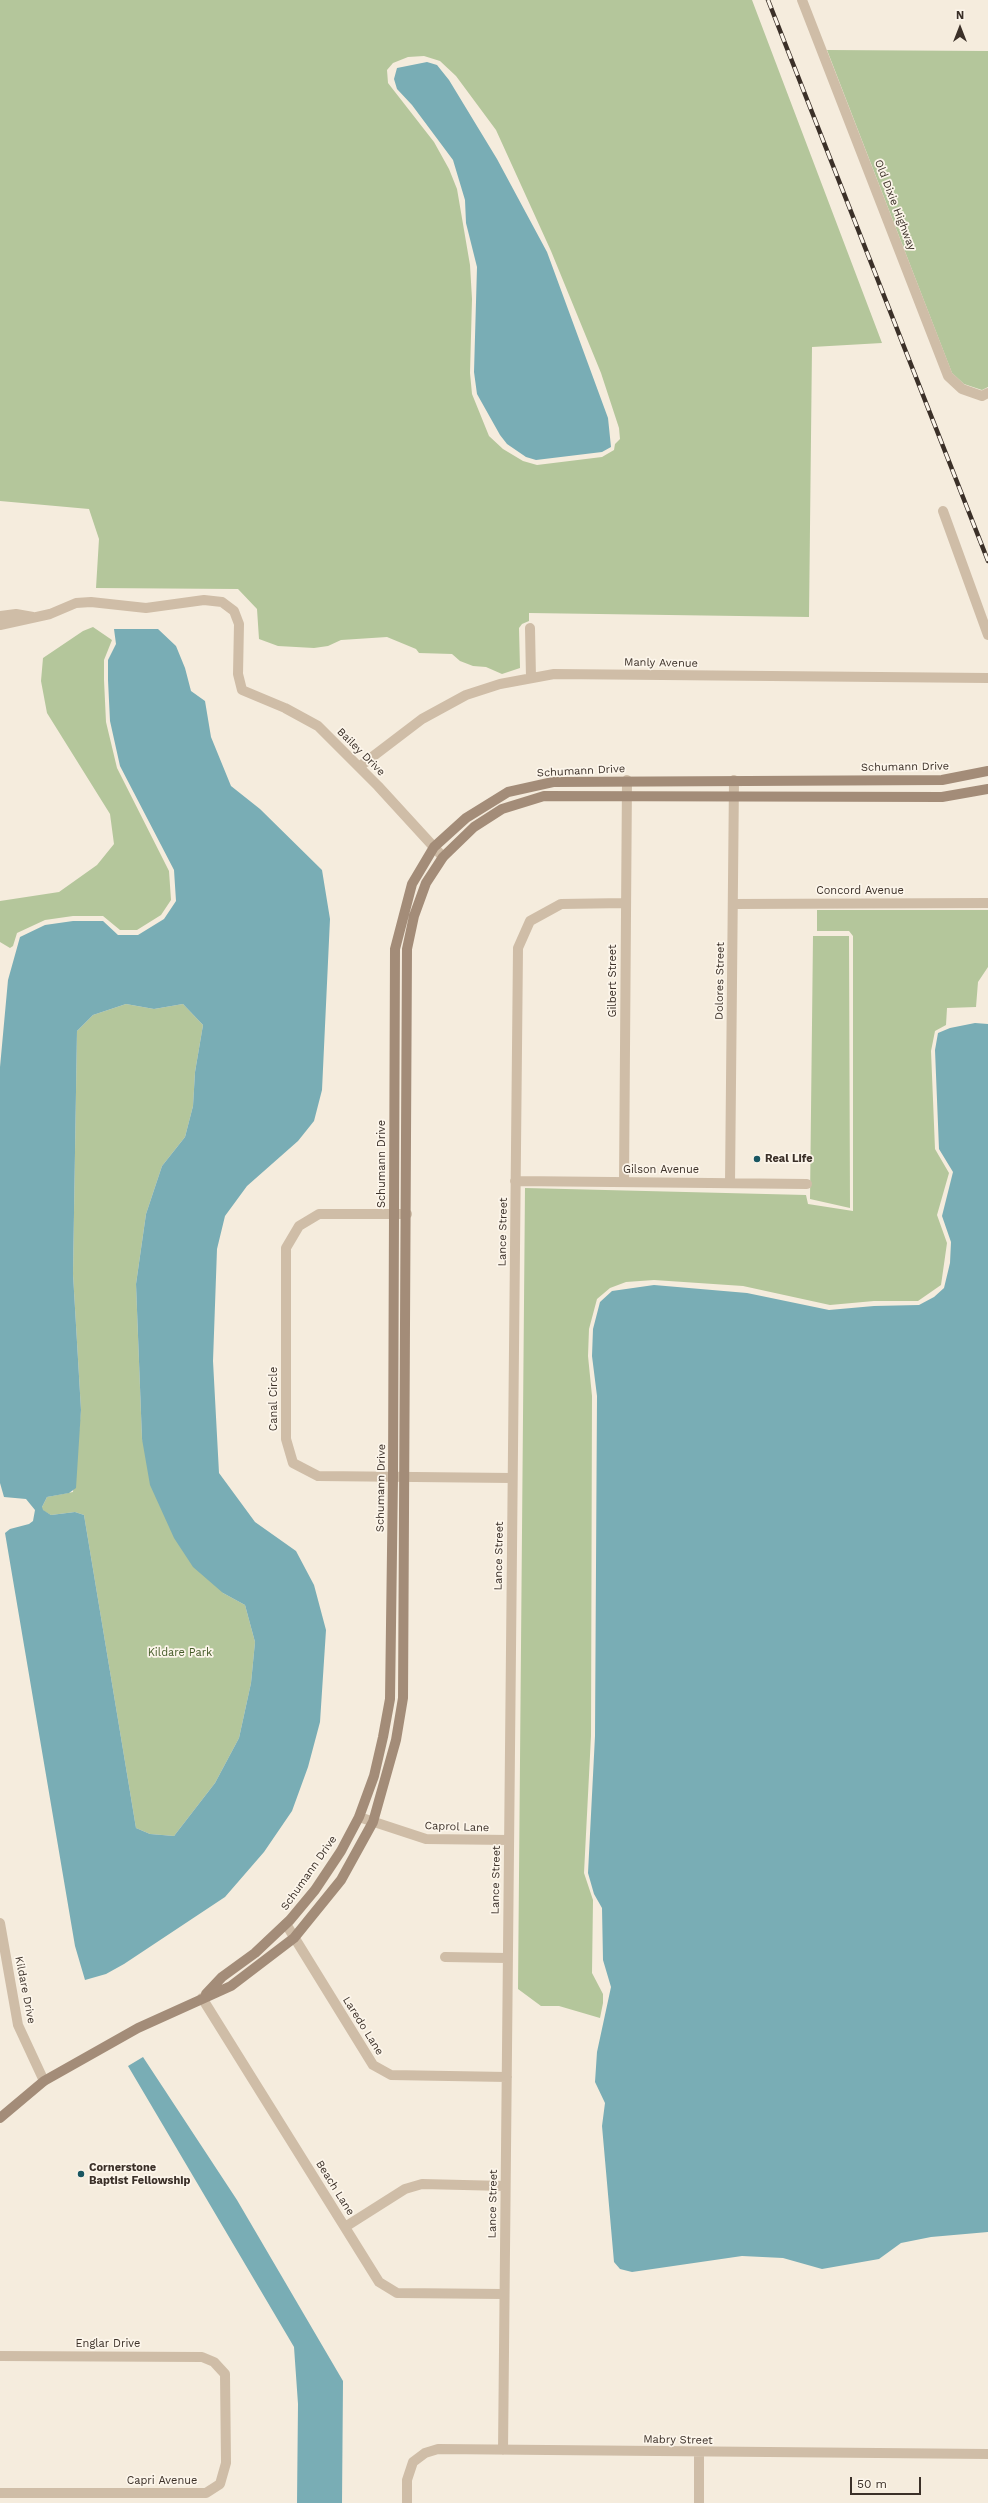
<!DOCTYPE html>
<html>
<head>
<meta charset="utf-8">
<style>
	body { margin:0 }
	#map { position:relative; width:988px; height:2503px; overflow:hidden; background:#f5ecdd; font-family:"Work Sans",sans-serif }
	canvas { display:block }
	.north { position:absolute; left:940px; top:8px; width:40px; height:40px; -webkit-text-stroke:3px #fcf5ea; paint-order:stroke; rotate:0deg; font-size:11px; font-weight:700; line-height:16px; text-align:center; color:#3b3028 }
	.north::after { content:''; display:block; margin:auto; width:14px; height:18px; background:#3b3028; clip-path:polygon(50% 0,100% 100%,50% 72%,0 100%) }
	.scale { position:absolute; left:850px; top:2477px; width:71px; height:18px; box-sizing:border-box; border:2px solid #3b3028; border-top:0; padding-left:5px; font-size:12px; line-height:14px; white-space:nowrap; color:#3b3028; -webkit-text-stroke:3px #fcf5ea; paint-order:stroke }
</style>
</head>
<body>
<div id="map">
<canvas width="988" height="2503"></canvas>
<div class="north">N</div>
<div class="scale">50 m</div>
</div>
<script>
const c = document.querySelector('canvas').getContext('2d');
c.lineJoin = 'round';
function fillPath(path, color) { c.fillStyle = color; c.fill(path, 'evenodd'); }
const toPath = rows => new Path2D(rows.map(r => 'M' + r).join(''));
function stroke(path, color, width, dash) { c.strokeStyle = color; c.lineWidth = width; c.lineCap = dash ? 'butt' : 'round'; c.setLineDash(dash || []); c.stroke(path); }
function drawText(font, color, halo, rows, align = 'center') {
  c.font = font + ' "Work Sans",sans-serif'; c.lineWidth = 3.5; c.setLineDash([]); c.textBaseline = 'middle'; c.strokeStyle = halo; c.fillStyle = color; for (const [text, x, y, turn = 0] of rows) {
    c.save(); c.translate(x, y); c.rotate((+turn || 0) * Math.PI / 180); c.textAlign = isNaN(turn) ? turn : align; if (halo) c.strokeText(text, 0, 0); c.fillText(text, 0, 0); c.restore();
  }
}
fillPath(toPath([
	[0,0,752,0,882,343,812,347,809,617,529,613,529,621,522,624,519,628,520,668,502,674,486,667,473,666,460,661,452,654,419,653,416,649,387,637,341,640,328,646,314,648,278,646,259,639,257,609,238,589,96,588,99,539,89,509,0,501],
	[424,56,440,61,456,76,496,130,551,251,601,373,619,428,620,439,615,444,614,450,602,457,537,465,523,461,503,449,489,436,472,394,470,373,472,299,470,265,457,189,449,169,434,142,388,83,387,70,393,63,408,57],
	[827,50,988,51,988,387,982,390,964,384,952,373],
	[93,627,112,640,104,660,104,680,106,722,117,768,169,871,171,900,161,915,137,930,120,930,103,916,73,916,45,920,17,933,13,946,10,948,0,942,0,901,59,892,97,865,114,844,110,814,47,713,41,681,43,658,83,631],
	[817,910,988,910,988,967,978,982,976,1007,947,1008,946,1025,935,1031,931,1051,935,1149,949,1173,937,1215,947,1243,941,1285,918,1301,874,1301,830,1305,743,1286,654,1280,626,1282,610,1288,597,1299,589,1329,588,1356,592,1396,591,1736,584,1873,593,1900,592,1973,603,1994,603,2003,600,2018,559,2006,541,2006,518,1989,525,1188,806,1195,808,1204,853,1211,853,936,849,931,817,931],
	[813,936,849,936,850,1208,810,1199],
	[126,1004,154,1009,183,1004,203,1025,195,1072,193,1106,185,1137,162,1166,146,1214,136,1284,142,1439,223,1593,245,1605,255,1642,251,1683,239,1738,215,1783,174,1836,150,1834,136,1828,84,1515,75,1512,51,1515,42,1510,42,1507,47,1497,73,1492,81,1410,73,1274,77,1031,93,1015]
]), '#b4c69b');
fillPath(toPath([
	[427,62,437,65,449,80,497,159,547,252,608,418,611,447,602,452,536,460,526,457,507,444,500,435,477,394,474,372,477,267,466,223,465,200,453,160,412,105,397,89,394,79,397,68],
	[114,629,158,629,176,646,185,668,191,691,205,701,211,737,231,786,260,809,322,870,330,919,322,1090,314,1121,298,1141,247,1186,225,1216,217,1249,213,1361,219,1473,255,1522,296,1551,314,1585,326,1630,320,1722,308,1767,292,1811,264,1852,225,1897,124,1964,106,1974,85,1980,75,1946,5,1533,10,1529,29,1524,33,1521,35,1510,26,1499,4,1497,0,1483,0,1067,8,980,20,937,45,925,73,921,103,921,118,935,138,935,164,919,176,901,174,870,120,766,110,721,108,680,108,660,116,644],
	[126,1004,154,1009,183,1004,203,1025,195,1072,193,1106,185,1137,162,1166,146,1214,136,1284,142,1439,150,1485,174,1538,193,1567,223,1593,245,1605,255,1642,251,1683,239,1738,215,1783,174,1836,150,1834,136,1828,84,1515,75,1512,51,1515,43,1510,42,1507,47,1497,69,1493,76,1488,81,1410,73,1274,77,1031,93,1015],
	[975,1023,988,1024,988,2232,931,2237,901,2243,879,2259,822,2269,783,2258,742,2256,632,2272,620,2269,614,2262,602,2126,605,2103,595,2082,597,2052,611,1987,603,1960,602,1908,594,1894,588,1873,595,1736,597,1396,592,1356,593,1329,600,1302,612,1291,654,1285,747,1293,829,1310,874,1306,919,1305,934,1297,944,1288,950,1263,951,1242,942,1216,953,1172,939,1149,935,1050,938,1033,950,1028],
	[143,2057,237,2200,343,2381,342,2503,297,2503,298,2404,294,2347,128,2066]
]), '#79adb5');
stroke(toPath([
	[802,0,948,376,962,389,982,396,988,393],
	[943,511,988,635],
	[0,616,16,614,33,617],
	[0,625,50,614,76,603,91,602,146,608,204,600,222,602,234,611,239,624,238,674,242,690,285,708,318,726,378,786,443,857],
	[530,628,531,678],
	[359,767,422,719,466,695,500,684,554,674,988,678],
	[733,904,988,903],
	[515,1181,807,1184],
	[624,1182,627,780],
	[730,1183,734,780],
	[407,1214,319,1214,299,1226,286,1248,286,1439,293,1463,318,1476,512,1478],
	[359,1817,426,1839,509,1840],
	[0,1923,18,2025,44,2081],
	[286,1924,373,2065,391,2075,507,2077],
	[445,1957,507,1958],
	[202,1998,379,2282,397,2293,503,2294],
	[345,2227,405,2189,422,2184,505,2186],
	[0,2356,202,2357,214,2362,225,2374,226,2463,220,2484,206,2493,0,2493],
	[503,2450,518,948,530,921,561,904,626,903],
	[407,2503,407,2480,413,2462,425,2453,438,2449,988,2454],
	[699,2503,699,2452]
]), '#cfbda7', 10);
stroke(toPath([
	[206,1994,222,1977,255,1953,290,1920,315,1890,341,1851,359,1817,374,1776,383,1737,390,1699,393,1477,395,949,412,884,434,847,466,818,508,792,553,782,942,780,988,771],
	[0,2118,44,2081,138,2028,231,1986,294,1938,341,1880,373,1822,396,1740,403,1698,407,949,414,916,426,883,443,857,474,827,502,809,544,796,942,797,988,789]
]), '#a38c78', 10);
const rail = toPath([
	[768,0,988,561]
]);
stroke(rail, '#3b3028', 4.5);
stroke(rail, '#fcf5ea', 3, [9]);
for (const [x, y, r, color] of [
	[757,1159,4,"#195661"],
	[81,2174,4,"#195661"]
]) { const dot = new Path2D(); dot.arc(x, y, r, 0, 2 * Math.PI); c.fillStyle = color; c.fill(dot); stroke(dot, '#fcf5ea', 1.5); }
drawText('11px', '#3b3028', '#fcf5ea', [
	["Old Dixie Highway",895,205,69],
	["Manly Avenue",661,663,1],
	["Bailey Drive",361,752,45],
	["Schumann Drive",905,767,-1],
	["Schumann Drive",581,771,-3],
	["Concord Avenue",860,891],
	["Gilbert Street",613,981,-90],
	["Dolores Street",720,981,-89],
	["Schumann Drive",382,1164,-90],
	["Gilson Avenue",661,1170],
	["Lance Street",503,1232,-89],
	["Canal Circle",274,1399,-90],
	["Schumann Drive",381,1488,-89],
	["Lance Street",499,1556,-89],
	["Caprol Lane",457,1827,2],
	["Schumann Drive",309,1873,-55],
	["Lance Street",496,1880,-89],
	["Kildare Drive",25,1990,79],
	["Laredo Lane",363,2026,58],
	["Beach Lane",335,2188,58],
	["Lance Street",493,2204,-89],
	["Englar Drive",108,2344],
	["Mabry Street",678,2440,1],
	["Capri Avenue",162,2481]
]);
drawText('bold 11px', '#3b3028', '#fcf5ea', [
	["Real Life",765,1159],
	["Cornerstone",89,2168],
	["Baptist Fellowship",89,2181]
], 'left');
drawText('11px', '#455c29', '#fcf5ea', [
	["Kildare Park",180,1653]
]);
</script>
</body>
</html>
